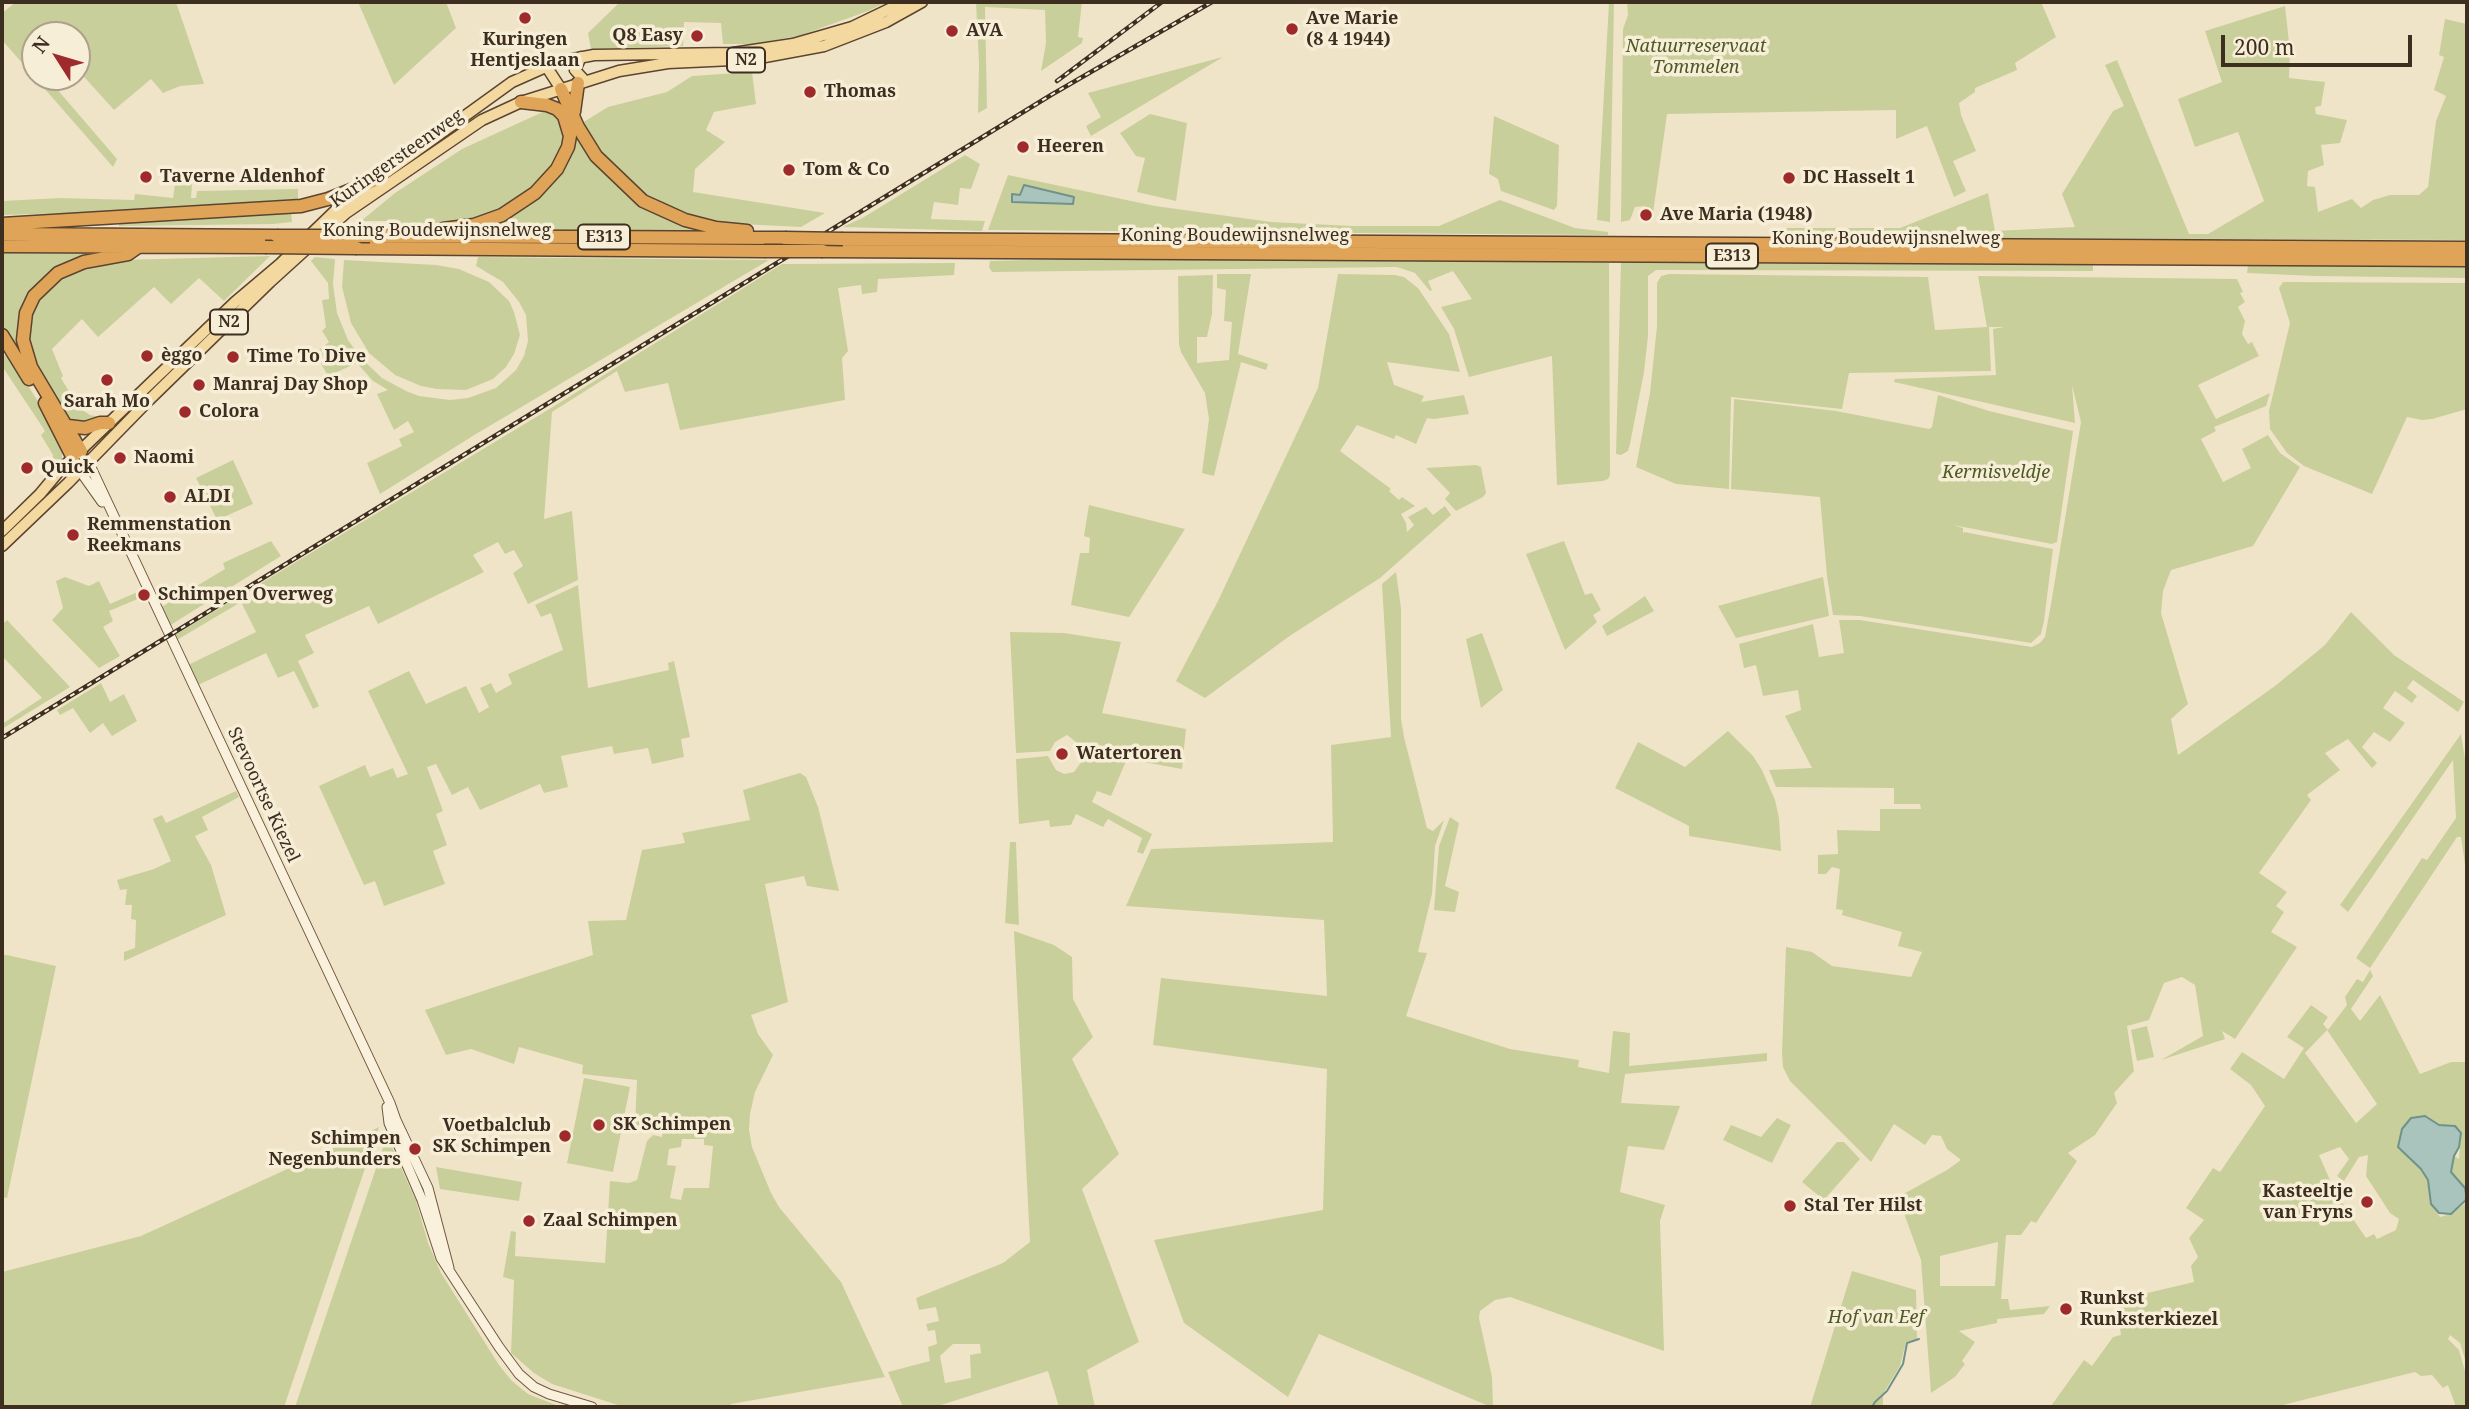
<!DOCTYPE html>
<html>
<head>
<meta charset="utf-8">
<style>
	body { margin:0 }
	#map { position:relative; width:2469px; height:1409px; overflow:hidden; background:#f0e4c8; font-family:"Noto Serif",serif }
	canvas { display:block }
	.frame { position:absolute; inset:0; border:4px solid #3d2e20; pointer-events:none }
	.north { position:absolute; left:21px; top:21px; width:70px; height:70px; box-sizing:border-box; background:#f7eed8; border:2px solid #ada18e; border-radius:50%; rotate:307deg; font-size:19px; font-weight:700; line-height:28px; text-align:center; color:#3d2e20 }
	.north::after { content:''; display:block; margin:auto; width:24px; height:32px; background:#9e2a2b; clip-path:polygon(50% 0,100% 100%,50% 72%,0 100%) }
	.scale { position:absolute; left:2221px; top:35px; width:191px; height:32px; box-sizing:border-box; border:4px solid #3d2e20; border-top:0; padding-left:9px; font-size:21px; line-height:24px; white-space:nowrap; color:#3d2e20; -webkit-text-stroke:5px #f7eed8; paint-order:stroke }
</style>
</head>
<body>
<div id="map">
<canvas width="2469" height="1409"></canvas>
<div class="frame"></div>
<div class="north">N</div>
<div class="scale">200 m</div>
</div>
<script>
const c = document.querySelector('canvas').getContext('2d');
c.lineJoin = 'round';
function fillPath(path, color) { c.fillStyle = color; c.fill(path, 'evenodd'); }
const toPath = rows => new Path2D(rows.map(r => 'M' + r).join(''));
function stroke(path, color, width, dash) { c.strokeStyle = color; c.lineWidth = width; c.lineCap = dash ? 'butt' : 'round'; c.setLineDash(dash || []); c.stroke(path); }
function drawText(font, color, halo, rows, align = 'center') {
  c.font = font + ' "Noto Serif",serif'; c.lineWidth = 7; c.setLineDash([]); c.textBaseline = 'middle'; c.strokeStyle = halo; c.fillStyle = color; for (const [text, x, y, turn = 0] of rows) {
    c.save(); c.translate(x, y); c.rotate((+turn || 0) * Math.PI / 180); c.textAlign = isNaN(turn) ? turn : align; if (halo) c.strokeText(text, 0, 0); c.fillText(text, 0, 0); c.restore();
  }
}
fillPath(toPath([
	[16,2,176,2,204,84,180,86,163,93,151,79,114,110,77,69,77,35,35,35,35,77,68,77,56,88,117,159,113,167,2,40,2,13],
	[358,2,446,2,456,28,394,85],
	[620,2,887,2,868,11,799,36,752,44,723,44,721,23,684,22,683,46,591,49,588,33],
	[976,2,1082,2,1078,37,1083,38,1082,43,1041,71,1046,43,1045,10,985,7,987,108,978,113,979,63],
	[1609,2,1614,2,1610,222,1597,220],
	[1627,2,2041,2,2056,37,2015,63,2017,70,1975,88,1975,92,1959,103,1961,115,1976,151,1953,161,1966,191,1954,197,1927,126,1896,139,1896,110,1667,114,1653,213,1646,213,1645,206,1635,207,1630,220,1621,222,1623,29,1628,15],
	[2285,6,2290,51,2289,78,2325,82,2321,106,2315,107,2316,114,2347,120,2340,143,2321,145,2324,165,2308,171,2307,186,2315,187,2318,212,2352,199,2361,208,2373,200,2390,195,2419,195,2428,187,2436,121,2446,96,2434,90,2444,57,2439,55,2445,19,2467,24,2467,240,1771,237,1772,228,1900,228,1988,193,1995,231,2075,227,2062,194,2113,111,2124,106,2105,65,2117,60,2189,234,2208,234,2264,201,2238,132,2195,147,2178,99,2222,82,2205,31],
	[1223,57,1091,136,1086,126,1101,117,1088,93],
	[752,72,756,104,714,112,706,130,725,142,695,169,693,192,825,213,801,227,719,223,683,215,657,203,635,188,604,159,582,123,608,107,667,92,692,76],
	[549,109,560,116,564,138,556,159,547,172,526,193,501,209,473,220,451,224,426,225,395,224,394,221,361,221,395,193,462,149],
	[1150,114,1187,123,1176,201,1137,192,1145,158,1136,156,1120,133],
	[1494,116,1559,145,1557,206,1554,210,1501,191,1498,179,1489,174],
	[573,128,596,164,625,193,657,212,692,226,692,231,485,230,523,206,552,182],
	[965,155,980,164,971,189,960,188,958,205,934,202,931,219,985,221,982,231,843,227,864,217],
	[1008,175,1155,206,1271,222,1352,226,1439,226,1500,200,1575,228,1608,232,1608,235,988,230],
	[1024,185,1074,197,1074,198,1012,202,1012,194,1020,195],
	[175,183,192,183,191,198,196,198,197,191,298,189,298,199,73,213,2,215,2,201,60,198,134,200,135,194,173,198],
	[291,211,292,222,273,224,119,226,119,221],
	[2,252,106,252,36,289,21,347,16,347,2,326],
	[270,256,224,301,199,278,171,304,154,287,98,337,82,319,52,349,63,376,61,378,79,408,90,415,101,417,84,425,69,422,46,385,31,353,28,327,30,314,37,300,59,277,86,265,121,260],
	[315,257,335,259,333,284,337,313,348,340,361,358,382,378,406,391,419,396,450,400,468,398,496,388,516,370,524,356,528,341,526,315,519,302,503,282,476,266,478,257,769,260,476,434,380,494,367,463,402,446,399,439,414,432,408,421,394,430,377,394,388,390,373,381,357,363,328,376,315,353,329,342,322,331,326,327,322,300,329,299,328,283,311,261],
	[1066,259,1239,259,1609,263,1610,475,1608,479,1603,481,1557,485,1552,356,1469,377,1454,329,1441,307,1472,299,1453,271,1428,281,1432,290,1430,291,1415,273,1397,267,992,272,989,267,990,261],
	[344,260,436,265,459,269,489,282,509,301,514,312,520,335,514,354,506,367,493,379,466,390,437,389,421,386,395,375,369,353,351,323,342,287],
	[1621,261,2093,265,2093,271,1656,270,1648,276,1648,336,1644,372,1630,444,1628,451,1621,455,1616,454],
	[955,263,954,275,878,279,877,292,862,294,861,285,838,288,848,351,842,358,845,400,680,430,668,383,625,392,617,371,552,412,544,519,572,511,578,580,528,604,513,573,523,566,514,550,505,554,498,542,473,555,484,572,378,624,369,606,305,635,314,653,298,661,319,706,313,709,294,671,278,678,266,653,198,685,188,665,256,632,241,602,177,640,175,635,551,408,782,264],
	[2248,265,2467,267,2467,278,2315,276,2247,273],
	[1217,274,1251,274,1238,354,1268,364,1266,370,1241,362,1214,476,1202,473,1209,419,1205,393,1181,352,1179,344,1178,276,1213,275,1212,314,1207,337,1197,337,1197,363,1229,360,1232,322,1224,321,1226,290,1217,288],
	[1338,274,1395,275,1404,277,1418,288,1449,334,1460,372,1387,362,1394,385,1424,396,1421,402,1464,395,1469,414,1434,419,1427,418,1416,444,1396,435,1394,439,1357,425,1340,451,1391,489,1389,491,1399,500,1402,497,1415,506,1401,514,1406,523,1407,532,1414,525,1408,517,1426,507,1433,515,1445,506,1451,515,1380,578,1291,635,1205,698,1176,681,1218,601,1318,388],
	[1669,274,1928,277,1935,330,1987,327,1978,276,2237,279,2243,292,2240,293,2245,302,2238,307,2245,321,2242,334,2248,344,2252,342,2259,356,2198,385,2216,419,2270,393,2266,406,2214,427,2216,431,2201,439,2223,482,2251,468,2242,449,2268,435,2280,453,2300,467,2253,546,2171,570,2163,591,2161,613,2188,704,2171,719,2178,755,2275,686,2325,645,2351,612,2394,655,2464,702,2458,712,2413,680,2407,688,2417,696,2412,703,2395,691,2383,708,2405,723,2390,742,2374,732,2362,747,2377,763,2372,768,2348,739,2325,753,2340,770,2307,795,2311,800,2259,873,2287,892,2276,906,2284,912,2271,932,2297,947,2235,1039,2222,1031,2225,1039,2161,1060,2203,1036,2195,985,2182,977,2164,983,2149,1020,2127,1026,2134,1071,2114,1093,2117,1103,2095,1135,2068,1153,2077,1161,2036,1223,2031,1221,2021,1235,2006,1235,2001,1299,2008,1299,2010,1310,2050,1306,2044,1314,1997,1319,1997,1323,1959,1331,1975,1342,1962,1361,1965,1364,1955,1377,1931,1393,1921,1260,1898,1197,1947,1170,1961,1160,1947,1149,1941,1136,1932,1135,1925,1145,1894,1124,1871,1162,1790,1081,1783,1067,1782,1053,1786,947,1812,952,1832,966,1911,977,1922,952,1898,946,1902,932,1842,915,1843,910,1836,909,1840,869,1832,867,1826,874,1818,874,1818,855,1838,854,1837,830,1880,831,1880,809,1921,809,1920,804,1894,804,1894,788,1776,787,1769,770,1812,768,1785,716,1801,710,1798,690,1763,696,1756,665,1744,668,1739,644,1813,624,1819,657,1844,653,1839,620,1860,620,2032,647,2040,643,2045,637,2051,604,2081,422,2072,385,2075,423,1894,382,1895,379,1996,375,1993,329,2004,327,1989,327,1991,371,1849,373,1842,409,1731,397,1729,489,1676,484,1636,467,1650,393,1657,326,1657,283,1661,276],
	[1998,1242,1995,1286,1940,1286,1940,1256],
	[2283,282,2467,283,2467,409,2432,419,2422,420,2407,417,2372,494,2304,466,2287,453,2270,429,2269,411,2290,323,2279,288],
	[2,352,4,356,8,354,49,419,62,448,62,460,57,465,52,463,53,455,41,435,45,431,2,366],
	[1938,395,1989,411,2073,431,2057,542,2052,544,1953,525,1963,528,1963,534,1964,532,2053,549,2044,621,2041,634,2031,643,1860,616,1833,615,1827,576,1820,497,1731,489,1734,399,1836,411,1929,429,1932,427],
	[233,460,253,504,217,520,196,478],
	[1476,465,1481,467,1486,493,1483,497,1456,511,1445,499,1450,493,1426,468],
	[1089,505,1185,529,1129,617,1071,605,1080,553,1089,553,1090,538,1084,536],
	[271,541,281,556,169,626,160,608,225,569,223,563],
	[1564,541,1585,595,1592,593,1601,610,1593,615,1597,622,1565,650,1526,554],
	[1396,572,1401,608,1401,719,1404,737,1427,828,1433,831,1444,820,1435,846,1432,894,1418,952,1427,953,1406,1016,1510,1049,1579,1060,1578,1067,1609,1073,1613,1031,1630,1033,1629,1066,1767,1053,1767,1061,1625,1074,1621,1103,1680,1106,1664,1150,1628,1146,1620,1192,1665,1205,1660,1221,1664,1351,1510,1297,1495,1300,1480,1311,1479,1318,1492,1377,1493,1405,1491,1407,1319,1334,1288,1397,1184,1323,1154,1240,1323,1210,1327,1069,1153,1045,1161,978,1327,996,1324,920,1126,906,1151,849,1333,842,1331,745,1391,737,1382,584],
	[65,577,89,586,99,581,110,604,142,590,145,596,109,611,113,621,103,627,120,656,99,668,52,620,63,608,56,581],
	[1823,577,1829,616,1736,638,1718,606],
	[578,585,588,688,669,670,668,663,674,661,690,737,681,739,684,757,652,764,648,748,614,754,612,746,561,756,568,787,544,793,540,784,480,810,468,787,452,795,436,764,427,767,443,811,436,814,447,845,433,851,445,884,384,906,375,881,364,885,319,786,365,765,370,777,393,768,397,778,408,774,368,691,409,671,426,704,466,686,479,713,489,707,480,688,491,683,496,693,512,684,508,674,563,650,551,613,541,617,535,605],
	[1645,596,1654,611,1607,636,1602,626],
	[7,620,70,687,2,729,2,724,42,698,2,656,2,625],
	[1010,632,1064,633,1121,642,1102,713,1186,729,1182,769,1127,759,1111,796,1097,791,1092,802,1152,834,1143,854,1137,852,1142,838,1108,819,1103,827,1076,814,1071,825,1050,827,1049,820,1019,824,1016,759,1048,756,1056,770,1064,774,1074,772,1082,761,1086,750,1067,735,1055,742,1050,751,1016,753],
	[1482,633,1503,690,1481,708,1466,639],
	[101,683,110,702,124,694,137,721,112,736,103,723,90,733,73,708,60,715,57,710],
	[1728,731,1753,756,1762,770,1775,800,1779,818,1781,851,1689,836,1689,826,1615,788,1638,742,1685,767],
	[2461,734,2467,771,2467,878,2461,837,2457,837,2370,968,2356,958,2422,858,2427,860,2456,818,2453,760,2348,912,2340,905],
	[800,773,806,777,818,807,839,891,807,886,804,876,765,884,788,1002,751,1015,758,1034,773,1055,755,1092,750,1114,749,1130,752,1147,771,1193,779,1207,841,1282,885,1377,731,1404,731,1407,624,1407,552,1384,534,1373,511,1353,514,1280,503,1277,511,1231,516,1232,515,1256,605,1263,610,1181,629,1183,637,1180,647,1141,653,1135,662,1137,663,1129,635,1127,637,1080,582,1074,583,1065,519,1047,514,1064,471,1049,446,1055,425,1010,593,955,588,921,626,920,642,850,685,843,682,833,750,820,743,790],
	[682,1139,704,1139,704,1145,713,1146,709,1188,684,1188,681,1200,670,1198,676,1166,667,1165,669,1149,681,1147],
	[236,791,239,797,202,817,208,830,195,836,211,865,226,915,124,961,124,952,135,948,136,920,131,919,132,905,125,905,127,889,120,890,117,880,154,869,171,861,153,819,162,815,166,823],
	[1450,817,1459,823,1445,886,1459,892,1455,912,1434,910,1439,846],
	[1010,842,1016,842,1019,925,1005,923],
	[1014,931,1054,945,1072,957,1073,999,1093,1037,1072,1059,1119,1154,1082,1189,1139,1342,1087,1370,1095,1407,1059,1407,1048,1371,938,1406,903,1407,888,1372,930,1361,928,1347,937,1344,935,1330,928,1331,926,1324,939,1321,936,1307,919,1310,916,1298,1003,1263,1030,1242],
	[953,1344,980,1344,981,1353,970,1355,971,1378,945,1383,940,1356],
	[2,954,56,966,7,1198,2,1197],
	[2370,970,2373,976,2351,1009,2360,1021,2380,995,2420,1074,2451,1062,2467,1062,2467,1190,2451,1172,2454,1156,2459,1159,2461,1133,2455,1126,2439,1125,2425,1116,2398,1147,2421,1169,2428,1180,2431,1204,2440,1217,2451,1214,2467,1202,2467,1366,2460,1343,2450,1335,2448,1339,2459,1350,2467,1378,2467,1407,2456,1407,2448,1385,2443,1388,2432,1375,2421,1376,2415,1372,2283,1405,2282,1407,2267,1407,2267,1405,2263,1407,2051,1406,2084,1360,2092,1366,2113,1337,2121,1335,2117,1307,2122,1299,2194,1282,2191,1266,2198,1257,2189,1238,2204,1220,2186,1208,2213,1168,2220,1172,2265,1106,2251,1085,2230,1069,2242,1052,2284,1079,2304,1048,2287,1037,2311,1005,2328,1017,2323,1024,2328,1030,2347,1005,2345,997,2357,979,2363,982],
	[2327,1030,2377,1104,2356,1123,2305,1053],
	[2340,1147,2349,1159,2337,1176,2344,1181,2359,1157,2368,1155,2366,1176,2390,1213,2399,1219,2396,1230,2377,1239,2374,1234,2366,1238,2336,1194,2319,1155],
	[2147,1026,2154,1057,2137,1061,2131,1030],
	[584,1078,630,1087,613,1172,567,1163],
	[1777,1118,1791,1125,1772,1163,1723,1140,1731,1125,1761,1137],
	[379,1127,284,1407,2,1407,2,1272,141,1236],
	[387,1136,416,1201,428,1243,441,1273,499,1365,512,1381,528,1394,561,1407,295,1407],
	[1837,1142,1844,1142,1860,1159,1824,1200,1802,1182],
	[436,1167,522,1182,519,1201,440,1189],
	[1852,1271,1916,1290,1917,1339,1906,1342,1900,1366,1883,1394,1883,1407,1810,1407]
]), '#c9cf9b');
const water = toPath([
	[1024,185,1074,197,1073,204,1012,202,1012,194,1020,195,1024,185],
	[2425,1116,2439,1125,2455,1126,2461,1133,2459,1147,2454,1156,2451,1172,2465,1188,2467,1199,2451,1214,2439,1213,2431,1204,2428,1180,2421,1169,2398,1147,2402,1129,2411,1118,2425,1116]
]);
fillPath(water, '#a9c4bc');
stroke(water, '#6f938a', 2);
stroke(toPath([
	[1872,1407,1875,1402,1887,1391,1903,1364,1907,1343,1919,1339]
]), '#6f938a', 2);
const secondary = toPath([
	[88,461,390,1103,396,1120,428,1188,449,1268],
	[80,471,102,502],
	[387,1107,389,1123,422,1200,441,1258,499,1347,519,1374,534,1387,549,1394,592,1407]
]);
const primary = toPath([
	[581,57,575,70,585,81],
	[546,66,561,89],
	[2,531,40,494,60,470,235,302,280,264,340,206,512,82,557,62,594,55,733,53,793,44,852,27,904,2],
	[2,546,68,483,149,400,270,282,346,213,482,120,521,102,619,71,668,63,754,59,824,46,886,22,922,2]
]);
const motorway = toPath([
	[561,89,578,127,596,156,643,201,685,220,716,228,747,231],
	[574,112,578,83],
	[2,224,301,206,328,199,371,182],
	[443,229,474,225,502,215,535,193,557,169,568,147,570,136,564,116,557,109,547,105,521,102],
	[2,234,277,236],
	[370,236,785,238],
	[843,239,2467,248],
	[2,246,265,247],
	[357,248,764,251],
	[823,251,2467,260],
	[2,335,29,379],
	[45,403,73,458],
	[68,426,85,428,100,423,109,423],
	[81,451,31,367,23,340,26,313,34,296,58,273,84,262,128,254,138,247]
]);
stroke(secondary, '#6f573f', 11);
stroke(primary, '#5b4430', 13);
stroke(motorway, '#5b4430', 15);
stroke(secondary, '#faf1dc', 9);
stroke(primary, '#f3d9a0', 10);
stroke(motorway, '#e0a458', 12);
const rail = toPath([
	[1057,81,1162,2],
	[2,738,1051,95,1212,2]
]);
stroke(rail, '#3d2e20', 4.5);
stroke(rail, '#f7eed8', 2, [5]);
const motorwayBridge = toPath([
	[277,236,370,236],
	[785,238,843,239],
	[265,247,357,248],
	[764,251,823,251]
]);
stroke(motorwayBridge, '#5b4430', 15, []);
stroke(motorwayBridge, '#e0a458', 12);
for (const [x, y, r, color] of [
	[525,18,7,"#9e2a2b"],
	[1292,29,7,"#9e2a2b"],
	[952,31,7,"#9e2a2b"],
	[697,36,7,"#9e2a2b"],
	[810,92,7,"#9e2a2b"],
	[1023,147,7,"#9e2a2b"],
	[789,170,7,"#9e2a2b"],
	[146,177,7,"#9e2a2b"],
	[1789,178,7,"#9e2a2b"],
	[1646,215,7,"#9e2a2b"],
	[147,356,7,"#9e2a2b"],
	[233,357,7,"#9e2a2b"],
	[107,380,7,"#9e2a2b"],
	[199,385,7,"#9e2a2b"],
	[185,412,7,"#9e2a2b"],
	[120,458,7,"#9e2a2b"],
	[27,468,7,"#9e2a2b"],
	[170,497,7,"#9e2a2b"],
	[73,535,7,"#9e2a2b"],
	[144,595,7,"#9e2a2b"],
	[1062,754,7,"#9e2a2b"],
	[599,1125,7,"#9e2a2b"],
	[565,1136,7,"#9e2a2b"],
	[415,1149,7,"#9e2a2b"],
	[2367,1202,7,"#9e2a2b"],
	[1790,1206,7,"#9e2a2b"],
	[529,1221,7,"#9e2a2b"],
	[2066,1309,7,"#9e2a2b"]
]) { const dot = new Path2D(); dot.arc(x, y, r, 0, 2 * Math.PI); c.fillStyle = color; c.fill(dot); stroke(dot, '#f7eed8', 2.5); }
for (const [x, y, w] of [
	[746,60,38],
	[604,237,52],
	[1732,256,52],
	[229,322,38]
]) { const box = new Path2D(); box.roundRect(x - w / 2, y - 12.5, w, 25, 5); c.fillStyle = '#f7eed8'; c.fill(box); stroke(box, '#3d2e20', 2); }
drawText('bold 16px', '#3d2e20', null, [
	["N2",746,60],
	["E313",604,237],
	["E313",1732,256],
	["N2",229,322]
]);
drawText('bold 18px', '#3d2e20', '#f7eed8', [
	["Ave Marie",1306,19],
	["(8 4 1944)",1306,40],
	["AVA",966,31],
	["Q8 Easy",683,36,"right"],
	["Kuringen",525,40,"center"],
	["Hentjeslaan",525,61,"center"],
	["Thomas",824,92],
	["Heeren",1037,147],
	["Tom & Co",803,170],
	["Taverne Aldenhof",160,177],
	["DC Hasselt 1",1803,178],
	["Ave Maria (1948)",1660,215],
	["èggo",161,356],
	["Time To Dive",247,357],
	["Manraj Day Shop",213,385],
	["Sarah Mo",107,402,"center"],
	["Colora",199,412],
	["Naomi",134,458],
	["Quick",41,468],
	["ALDI",184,497],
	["Remmenstation",87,525],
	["Reekmans",87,546],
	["Schimpen Overweg",158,595],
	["Watertoren",1076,754],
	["SK Schimpen",613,1125],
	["Voetbalclub",551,1126,"right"],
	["SK Schimpen",551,1147,"right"],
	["Schimpen",401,1139,"right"],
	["Negenbunders",401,1160,"right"],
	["Kasteeltje",2353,1192,"right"],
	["van Fryns",2353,1213,"right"],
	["Stal Ter Hilst",1804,1206],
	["Zaal Schimpen",543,1221],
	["Runkst",2080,1299],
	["Runksterkiezel",2080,1320]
], 'left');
drawText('italic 18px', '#4d5a26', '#f7eed8', [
	["Natuurreservaat",1696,47],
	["Tommelen",1696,68],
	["Kermisveldje",1996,473],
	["Hof van Eef",1876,1318]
]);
drawText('18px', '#3d2e20', '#f7eed8', [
	["Kuringersteenweg",397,159,-35],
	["Koning Boudewijnsnelweg",437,231],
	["Koning Boudewijnsnelweg",1235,236],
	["Koning Boudewijnsnelweg",1886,239],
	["Stevoortse Kiezel",263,795,65]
]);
</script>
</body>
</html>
